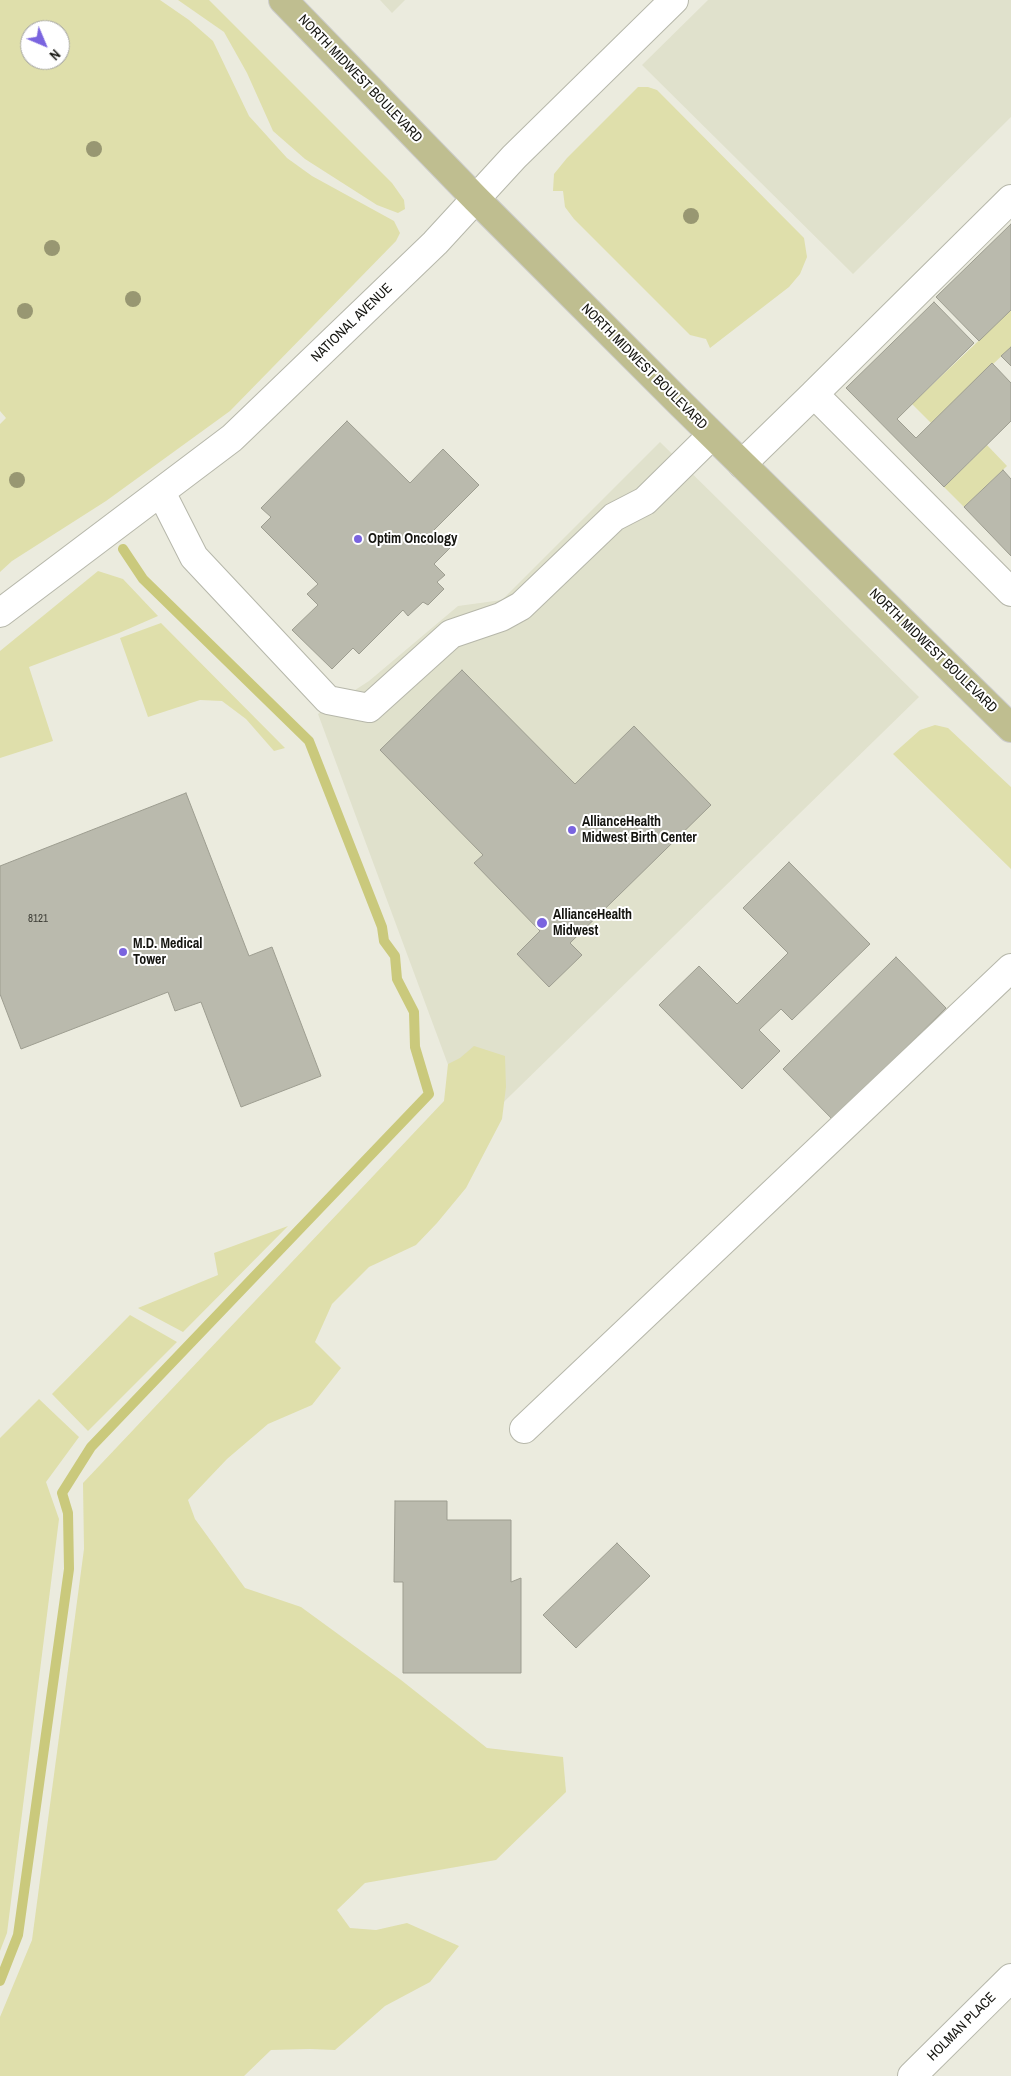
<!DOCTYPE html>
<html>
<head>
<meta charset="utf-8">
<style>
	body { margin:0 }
	#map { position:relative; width:1011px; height:2076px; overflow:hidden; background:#ebebde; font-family:"Archivo Narrow",sans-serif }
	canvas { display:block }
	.north { position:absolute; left:20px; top:20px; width:50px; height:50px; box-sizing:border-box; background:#fff; border:1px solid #a1a19f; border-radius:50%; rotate:135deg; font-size:14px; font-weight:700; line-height:20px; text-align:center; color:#14140f }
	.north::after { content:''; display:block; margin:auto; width:18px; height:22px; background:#7a64df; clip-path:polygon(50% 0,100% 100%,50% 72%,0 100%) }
</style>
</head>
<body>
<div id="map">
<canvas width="1011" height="2076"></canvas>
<div class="north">N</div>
</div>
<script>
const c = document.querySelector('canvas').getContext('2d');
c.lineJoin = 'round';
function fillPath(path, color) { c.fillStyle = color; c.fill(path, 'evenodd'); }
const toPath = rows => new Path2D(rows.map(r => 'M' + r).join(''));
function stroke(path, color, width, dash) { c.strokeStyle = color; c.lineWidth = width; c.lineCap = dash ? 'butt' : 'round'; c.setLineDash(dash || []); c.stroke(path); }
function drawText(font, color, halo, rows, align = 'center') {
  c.font = font + ' "Archivo Narrow",sans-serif'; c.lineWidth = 4; c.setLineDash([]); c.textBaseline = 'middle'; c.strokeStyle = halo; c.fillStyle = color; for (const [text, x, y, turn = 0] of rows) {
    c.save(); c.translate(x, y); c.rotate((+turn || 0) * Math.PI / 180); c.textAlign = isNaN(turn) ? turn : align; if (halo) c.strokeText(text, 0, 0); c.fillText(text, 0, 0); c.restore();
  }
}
fillPath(toPath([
	[380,0,405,0,392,13],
	[708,0,1011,0,1011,117,853,274,642,65],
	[660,442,919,697,473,1132,318,714,369,681,458,606,502,600]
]), '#e0e1cc');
fillPath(toPath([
	[0,0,160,0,189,20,213,41,249,116,287,158,312,176,394,221,400,233,396,241,230,411,106,501,12,561,0,572,0,424,6,418,0,411],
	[30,30,60,30,60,60,30,60],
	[178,0,209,0,392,183,404,200,405,209,398,213,377,205,305,159,273,131,247,73,224,32],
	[638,87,648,87,657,90,804,238,807,257,800,274,789,287,710,348,706,339,690,335,574,219,565,207,563,191,553,191,554,174,567,158],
	[1011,310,1011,347,931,423,912,404],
	[987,445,1007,466,964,507,944,487],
	[98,571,123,579,158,616,119,633,29,667,53,741,0,758,0,651],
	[161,623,285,748,274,751,246,719,222,701,200,700,148,717,120,638],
	[935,725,948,728,1011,787,1011,869,893,754,920,730],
	[474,1046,505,1056,506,1087,502,1119,466,1188,437,1223,416,1245,369,1267,332,1304,315,1342,341,1368,312,1405,268,1424,227,1459,188,1500,195,1519,245,1588,301,1607,401,1680,487,1748,563,1757,566,1792,496,1860,365,1883,337,1910,350,1928,376,1930,407,1923,459,1946,430,1982,385,2006,335,2050,310,2049,271,2050,244,2076,0,2076,0,2017,32,1940,84,1549,83,1483,444,1101,448,1064,460,1058],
	[288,1226,183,1332,138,1308,218,1275,214,1253],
	[130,1315,177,1342,88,1431,52,1394],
	[39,1399,79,1437,46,1482,59,1519,7,1933,0,1951,0,1438]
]), '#dfdfab');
stroke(toPath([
	[0,1981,18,1935,69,1569,68,1513,62,1493,91,1447,429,1094,415,1047,414,1012,397,979,395,956,384,941,382,927,309,741,143,579,123,549]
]), '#cac97c', 10);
const building = toPath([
	[1011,224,1011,310,979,341,936,297,1011,224],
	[934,302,974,343,897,419,916,438,992,363,1011,383,1011,421,944,487,846,388,934,302],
	[1011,347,1011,366,1001,356,1011,347],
	[347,421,410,483,443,449,479,485,433,531,450,548,434,564,445,575,437,582,444,589,428,605,423,602,408,616,403,610,359,654,353,648,332,669,292,630,318,605,307,594,318,584,261,527,271,517,261,508,347,421],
	[1003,470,1011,479,1011,556,964,507,1003,470],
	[462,670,575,784,634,726,711,805,570,943,582,955,549,987,517,954,540,931,474,863,483,855,380,750,462,670],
	[186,793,249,956,272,947,321,1076,241,1107,201,1002,175,1011,168,992,21,1049,0,994,0,866,186,793],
	[789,862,870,944,792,1020,781,1009,759,1030,780,1051,742,1089,659,1005,699,966,737,1004,788,953,743,908,789,862],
	[896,957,946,1008,833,1120,783,1069,896,957],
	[395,1501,447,1501,447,1520,511,1520,511,1582,521,1578,521,1673,403,1673,403,1582,394,1582,395,1501],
	[617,1543,650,1576,576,1648,543,1615,617,1543]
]);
fillPath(building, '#babaad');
stroke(building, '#9d9d90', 1);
const minor = toPath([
	[1011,199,814,394,1011,592],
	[742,464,814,394],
	[161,492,194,557,328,700,369,708,451,634,501,617,521,606,614,517,645,501,712,435],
	[0,613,232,438,435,243,514,157,674,0],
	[524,1429,1011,968],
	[912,2076,1011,1978]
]);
const major = toPath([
	[283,0,476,199,680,403,1011,728]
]);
stroke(minor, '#b6b7aa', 30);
stroke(major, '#cbcbca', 30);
stroke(minor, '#fff', 28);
stroke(major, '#bfbe90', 28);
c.fillStyle = '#989772';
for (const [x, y] of [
	[94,149],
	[691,216],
	[52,248],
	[133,299],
	[25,311],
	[17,480]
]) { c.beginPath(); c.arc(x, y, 8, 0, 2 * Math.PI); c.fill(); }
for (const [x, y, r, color] of [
	[358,539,5,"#7a64df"],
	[572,830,5,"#7a64df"],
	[542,923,6,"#7a64df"],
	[123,952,5,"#7a64df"]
]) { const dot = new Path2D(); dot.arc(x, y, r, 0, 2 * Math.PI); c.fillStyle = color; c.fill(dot); stroke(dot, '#fff', 2); }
drawText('11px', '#3e3e36', null, [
	["8121",38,919]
]);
drawText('14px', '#14140f', '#fff', [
	["NORTH MIDWEST BOULEVARD",360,79,46],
	["NATIONAL AVENUE",352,323,-44],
	["NORTH MIDWEST BOULEVARD",644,367,45],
	["NORTH MIDWEST BOULEVARD",933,651,44],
	["HOLMAN PLACE",962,2027,-45]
]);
drawText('bold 14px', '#14140f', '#fff', [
	["Optim Oncology",368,539],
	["AllianceHealth",582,822],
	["Midwest Birth Center",582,838],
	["AllianceHealth",553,915],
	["Midwest",553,931],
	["M.D. Medical",133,944],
	["Tower",133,960]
], 'left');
</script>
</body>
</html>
